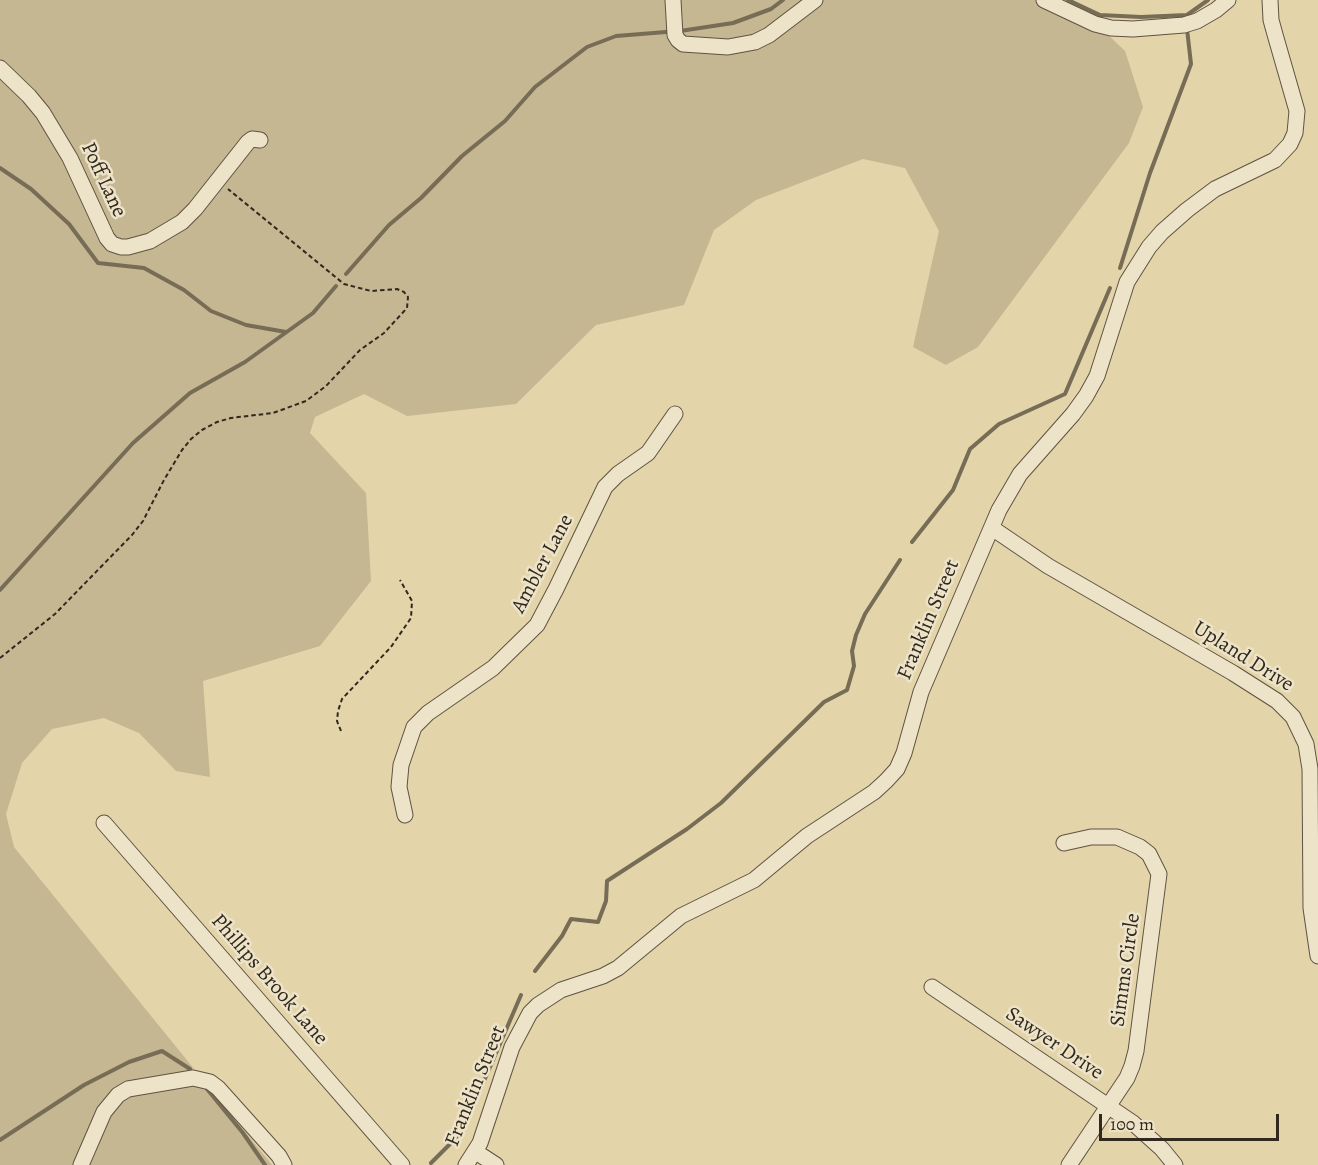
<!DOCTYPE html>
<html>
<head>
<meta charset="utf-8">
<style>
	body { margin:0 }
	#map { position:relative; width:1318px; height:1165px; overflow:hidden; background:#e3d4aa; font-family:Alegreya,serif }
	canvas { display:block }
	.scale { position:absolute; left:1099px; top:1114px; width:180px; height:27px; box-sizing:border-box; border:3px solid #31281e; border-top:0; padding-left:8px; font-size:18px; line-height:21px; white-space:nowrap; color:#31281e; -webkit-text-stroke:4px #ede3c8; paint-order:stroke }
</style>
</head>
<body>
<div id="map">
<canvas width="1318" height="1165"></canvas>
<div class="scale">100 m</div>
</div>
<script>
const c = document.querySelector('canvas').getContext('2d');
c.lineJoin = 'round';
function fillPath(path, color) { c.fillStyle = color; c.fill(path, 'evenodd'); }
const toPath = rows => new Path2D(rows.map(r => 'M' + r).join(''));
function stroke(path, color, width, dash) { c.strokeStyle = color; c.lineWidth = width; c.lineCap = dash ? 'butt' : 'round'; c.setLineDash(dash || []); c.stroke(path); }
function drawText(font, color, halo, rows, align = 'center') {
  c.font = font + ' Alegreya,serif'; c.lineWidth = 5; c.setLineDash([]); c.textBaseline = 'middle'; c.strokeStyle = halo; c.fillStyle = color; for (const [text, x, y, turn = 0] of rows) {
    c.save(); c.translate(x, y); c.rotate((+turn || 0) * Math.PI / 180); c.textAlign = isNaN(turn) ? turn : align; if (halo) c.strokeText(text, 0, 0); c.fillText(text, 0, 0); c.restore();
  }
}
fillPath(toPath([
	[0,0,1071,0,1125,51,1143,107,1129,143,978,347,946,365,913,347,939,231,905,168,863,159,756,200,714,230,684,305,596,325,516,404,407,416,364,394,315,417,310,433,366,493,371,581,320,646,203,681,210,777,176,771,139,733,104,718,52,729,22,763,6,814,14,847,272,1165,0,1165]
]), '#c5b792');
stroke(toPath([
	[1068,0,1100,15,1141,17,1187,15,1208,0],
	[680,31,733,23,771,9,783,0],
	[0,168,31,189,69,224,98,263,144,268,184,290,211,311,246,325,286,332],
	[1120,268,1150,173,1191,64,1187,29],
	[346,274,389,225,421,198,462,156,505,121,535,87,587,47,616,36,666,32],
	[912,542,953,490,970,449,999,424,1065,394,1110,288],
	[0,590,133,443,190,393,245,362,313,313,336,286],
	[535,971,562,936,571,919,598,922,606,901,607,881,687,829,721,803,824,702,847,690,854,666,852,651,856,635,865,614,900,560],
	[207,1089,243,1133,265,1165],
	[0,1140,84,1085,129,1062,162,1051,190,1069],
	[431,1163,462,1132,521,995]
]), '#776c55', 4);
const minor = toPath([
	[673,0,675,35,678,40,683,44,728,47,755,42,769,35,815,0],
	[1044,0,1095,24,1111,28,1133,29,1184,25,1197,21,1216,10,1228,0],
	[0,68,29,96,43,113,70,158,107,238,112,244,121,247,128,247,150,241,182,222,195,209,248,142,252,139,260,140],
	[992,528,1048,566,1233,673,1277,701,1293,717,1306,744,1310,769,1311,908,1318,956],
	[405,815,399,787,401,765,414,727,428,713,493,668,537,625,556,589,605,487,618,474,648,453,675,414],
	[104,823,402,1165],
	[1064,843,1091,837,1117,837,1140,847,1149,854,1159,874,1136,1051,1132,1066,1127,1078,1069,1165],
	[932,987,1133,1123,1162,1149,1175,1165],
	[476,1152,496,1165],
	[81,1165,104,1112,118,1095,128,1089,193,1078,210,1082,218,1088,279,1156,284,1165],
	[466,1165,480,1143,512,1047,530,1013,538,1005,561,990,603,976,618,968,681,916,754,880,807,836,874,792,886,781,897,769,904,753,921,692,999,510,1020,474,1073,414,1086,396,1097,376,1127,282,1149,247,1162,232,1187,210,1215,189,1275,160,1290,144,1295,133,1297,111,1276,38,1271,20,1270,0]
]);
stroke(minor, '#5e5341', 17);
stroke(toPath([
	[0,658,55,614,132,535,143,521,164,480,182,450,191,439,202,430,217,422,231,418,273,413,306,401,326,386,360,350,384,333,407,308,408,297,404,292,397,289,371,291,344,284,228,189],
	[341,731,337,721,338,711,342,699,391,647,411,618,412,601,400,580]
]), '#31281e', 2, [4.5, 3]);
stroke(minor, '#ede3c8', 15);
drawText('21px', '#31281e', '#ede3c8', [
	["Poff Lane",103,180,65],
	["Ambler Lane",543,564,-62],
	["Franklin Street",929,620,-67],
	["Upland Drive",1243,657,32],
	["Simms Circle",1126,970,-82],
	["Phillips Brook Lane",269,980,49],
	["Sawyer Drive",1054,1044,34],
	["Franklin Street",476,1086,-68]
]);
</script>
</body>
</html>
